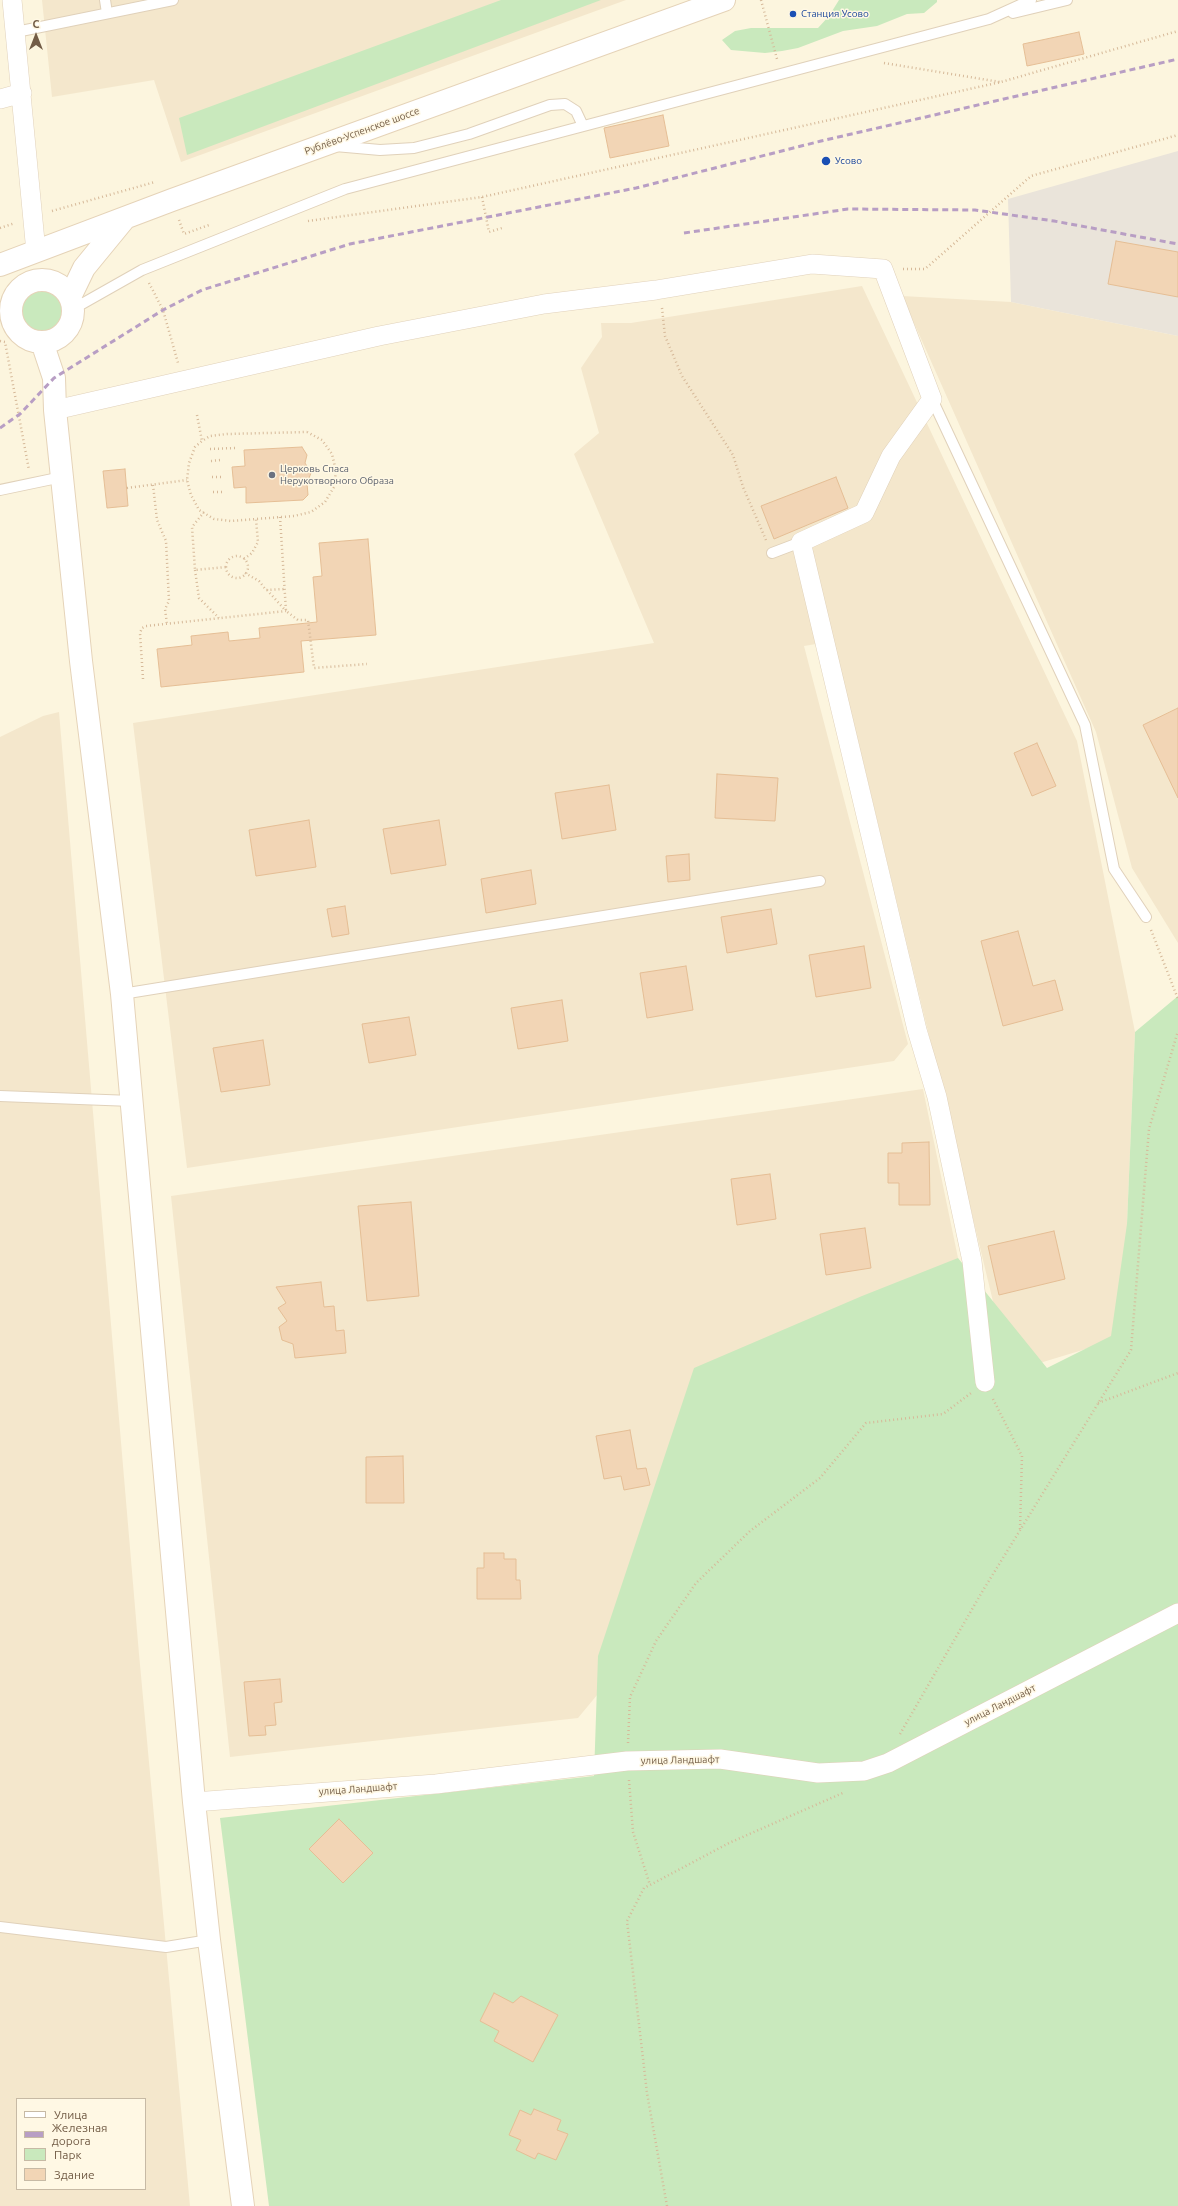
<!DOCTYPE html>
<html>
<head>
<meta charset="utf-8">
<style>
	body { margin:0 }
	#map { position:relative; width:1178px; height:2206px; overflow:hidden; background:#fcf5de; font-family:Ubuntu,sans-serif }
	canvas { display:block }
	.legend { position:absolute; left:16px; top:2098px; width:130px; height:92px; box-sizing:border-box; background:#fff8e4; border:1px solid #c7baa5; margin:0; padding:5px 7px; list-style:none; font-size:12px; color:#725c46 }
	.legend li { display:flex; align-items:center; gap:8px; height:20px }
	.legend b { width:20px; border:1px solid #c7baa5 }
	.north { position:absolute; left:16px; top:16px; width:40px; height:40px; -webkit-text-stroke:3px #fff8e4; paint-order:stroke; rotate:0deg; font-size:11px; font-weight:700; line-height:16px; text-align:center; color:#725c46 }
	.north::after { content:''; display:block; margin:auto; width:14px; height:18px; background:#725c46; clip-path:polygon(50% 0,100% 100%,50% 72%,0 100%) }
</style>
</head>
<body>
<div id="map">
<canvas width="1178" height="2206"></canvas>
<ul class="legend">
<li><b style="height:5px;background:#fff"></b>Улица</li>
<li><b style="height:5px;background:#b89ec4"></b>Железная дорога</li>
<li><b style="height:11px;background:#c9e9bd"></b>Парк</li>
<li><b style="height:11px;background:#f2d5b5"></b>Здание</li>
</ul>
<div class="north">С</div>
</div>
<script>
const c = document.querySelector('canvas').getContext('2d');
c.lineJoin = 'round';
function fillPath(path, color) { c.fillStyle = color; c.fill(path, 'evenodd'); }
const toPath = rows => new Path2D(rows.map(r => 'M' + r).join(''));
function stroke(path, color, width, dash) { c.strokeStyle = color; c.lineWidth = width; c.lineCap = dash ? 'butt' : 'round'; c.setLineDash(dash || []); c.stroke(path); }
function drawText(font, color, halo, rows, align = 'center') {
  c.font = font + ' Ubuntu,sans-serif'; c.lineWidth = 3; c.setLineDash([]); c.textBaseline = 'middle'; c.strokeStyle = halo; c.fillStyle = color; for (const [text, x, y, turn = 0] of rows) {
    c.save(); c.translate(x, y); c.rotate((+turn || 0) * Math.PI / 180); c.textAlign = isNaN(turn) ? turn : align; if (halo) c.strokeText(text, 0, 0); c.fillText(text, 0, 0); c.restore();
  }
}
fillPath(toPath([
	[42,0,626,0,181,162,154,80,52,97],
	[862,286,1077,741,1135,1032,1127,1224,1142,1332,1010,1372,834,641,804,646,908,1044,894,1061,187,1168,133,723,654,643,574,454,599,433,581,368,602,337,601,323,631,323],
	[902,296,1011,302,1178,336,1178,943,1132,868,1096,732],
	[59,712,139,1654,190,2206,0,2206,0,737,43,716],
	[17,2099,145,2099,145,2189,17,2189],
	[923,1089,958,1258,960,1376,735,1529,578,1718,230,1757,171,1196]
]), '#f4e7cc');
fillPath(toPath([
	[1178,151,1178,336,1011,302,1008,199]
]), '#eae4da');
fillPath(toPath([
	[501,0,601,0,187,155,179,118],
	[839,0,937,0,937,2,924,13,907,14,877,26,843,31,798,48,782,51,765,53,731,50,722,40,735,31,751,28,818,28,829,16],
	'19 310a23 23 0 1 1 46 0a23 23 0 1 1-46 0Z',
	[1178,996,1178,2206,269,2206,220,1818,594,1776,598,1656,694,1368,862,1296,958,1258,1047,1368,1111,1336,1127,1224,1135,1032]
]), '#c9e9bd');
const building = toPath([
	[1079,32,1084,54,1027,66,1023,44,1079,32],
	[663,115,669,146,610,158,604,128,663,115],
	[1116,241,1178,252,1178,297,1108,284,1116,241],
	[302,447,307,455,305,463,311,473,307,483,308,495,303,500,246,503,246,487,234,488,232,467,245,466,244,450,302,447],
	[125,469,128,506,107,508,103,471,125,469],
	[836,477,848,508,774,539,761,506,836,477],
	[368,539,376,635,301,641,304,672,161,687,157,649,192,645,191,636,228,632,229,641,260,638,259,628,317,622,313,577,322,576,319,543,368,539],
	[1178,708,1178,798,1143,725,1178,708],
	[1037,743,1056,786,1032,796,1014,753,1037,743],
	[717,774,778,778,775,821,715,818,717,774],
	[609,785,616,830,562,839,555,793,609,785],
	[309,820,316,867,256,876,249,830,309,820],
	[439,820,446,865,391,874,383,829,439,820],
	[689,854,690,880,668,882,666,856,689,854],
	[531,870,536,904,486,913,481,879,531,870],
	[345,906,349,934,332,937,327,909,345,906],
	[771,909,777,944,727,953,721,917,771,909],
	[1018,931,1033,986,1055,980,1063,1010,1003,1026,981,941,1018,931],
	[864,946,871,988,816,997,809,955,864,946],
	[686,966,693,1010,647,1018,640,973,686,966],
	[562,1000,568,1041,518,1049,511,1008,562,1000],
	[409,1017,416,1055,369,1063,362,1024,409,1017],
	[263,1040,270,1085,221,1092,213,1048,263,1040],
	[929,1142,930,1205,899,1205,899,1183,888,1183,888,1153,902,1153,902,1143,929,1142],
	[770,1174,776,1219,737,1225,731,1179,770,1174],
	[411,1202,419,1296,367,1301,358,1206,411,1202],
	[865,1228,871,1268,826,1275,820,1234,865,1228],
	[1054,1231,1065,1279,999,1295,988,1246,1054,1231],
	[321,1282,324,1307,334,1306,336,1331,344,1330,346,1353,295,1358,293,1344,282,1340,279,1327,287,1321,278,1308,286,1303,276,1287,321,1282],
	[630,1430,637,1469,646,1468,650,1485,624,1490,621,1476,604,1479,596,1436,630,1430],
	[403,1456,404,1503,366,1503,366,1457,403,1456],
	[484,1553,504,1553,504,1559,516,1559,516,1580,520,1580,521,1599,477,1599,477,1568,484,1568,484,1553],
	[280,1679,282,1702,274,1703,276,1725,265,1726,266,1735,249,1736,244,1682,280,1679],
	[339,1819,373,1853,343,1883,309,1849,339,1819],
	[494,1993,513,2003,521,1996,558,2015,533,2062,494,2041,499,2031,480,2021,494,1993],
	[534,2109,561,2120,557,2130,568,2134,556,2160,538,2153,535,2159,516,2150,521,2140,509,2135,520,2110,531,2115,534,2109]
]);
fillPath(building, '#f2d5b5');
stroke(building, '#e5be95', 1);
const lane = toPath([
	[105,0,107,13],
	[1013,13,1067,0],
	[16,32,173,0],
	[335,146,380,150,414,148,469,134,550,105,565,104,576,111,583,126],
	[73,309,142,270,345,189,989,19,1031,0],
	[932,399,1085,725,1114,869,1146,917],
	[0,490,62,477],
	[772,553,801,542],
	[122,994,820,881],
	[0,1096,132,1101],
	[0,1927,166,1947,209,1940]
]);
const street = toPath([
	[12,0,36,252],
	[0,99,22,93],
	[55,410,379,336,544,304,656,290,812,264,883,269,932,399,891,456,864,513,801,542,917,1030,937,1097,972,1261,985,1382],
	[194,1802,436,1784,627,1761,720,1759,818,1773,864,1771,888,1763,1178,1613]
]);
const secondary = toPath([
	[0,265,172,200,724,0],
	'11 311a31 31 0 1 1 62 0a31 31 0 1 1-62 0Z',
	[70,297,84,268,125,218],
	[42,342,54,378,55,410,81,661,122,994,194,1802,209,1940,243,2206]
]);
stroke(lane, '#e0d1ba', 12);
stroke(street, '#e0d1ba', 20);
stroke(secondary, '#e5d3b8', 24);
stroke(toPath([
	[761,0,777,59],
	[884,63,1000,82],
	[482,197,489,232,502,228],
	[52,211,155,182],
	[179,220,184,234,209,225],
	[308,221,482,197,1001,82,1178,31],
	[0,228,15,223],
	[903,269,925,269,1031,176,1178,135],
	[149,283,163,310,178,363],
	[662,308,665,336,682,376,733,455,743,487,766,540],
	[0,341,5,342,29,470],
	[197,415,202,441],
	[307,432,322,440,332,454,336,471,334,487,325,502,311,512,294,516,231,521,214,519,199,510,191,495,187,480,189,463,195,447,202,441,210,436,227,434,307,432],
	[210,449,235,448],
	[211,461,221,460],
	[212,477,222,477],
	[153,485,157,520,166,541,169,601,165,609,167,624],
	[127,488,187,480],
	[213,492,224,492],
	[204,512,192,527,195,570,226,567],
	[280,517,286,611,298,620,308,620,314,668,367,664],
	'226 567a11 11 0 1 1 22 0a11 11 0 1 1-22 0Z',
	[244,559,252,553,258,542,256,519],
	[195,570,199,598,219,618],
	[245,573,259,581,266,590,285,589],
	[267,590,286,611],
	[143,679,140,633,142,628,146,626,286,611],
	[1151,930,1178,999],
	[993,1399,1022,1456,1020,1529],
	[1098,1403,1178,1373],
	[900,1734,982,1592,1131,1350,1149,1129,1178,1031],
	[628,1743,630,1697,656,1641,696,1583,750,1531,820,1478,866,1423,943,1414,971,1393],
	[629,1780,633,1832,650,1885],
	[667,2206,647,2093,627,1921,644,1888,650,1885,729,1843,845,1792]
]), '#d6b999', 2.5, [1, 3]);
stroke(lane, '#fff', 10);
stroke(street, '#fff', 19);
stroke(secondary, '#fff', 22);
stroke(toPath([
	[684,233,848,209,975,210,1054,221,1178,244],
	[0,428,20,414,54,378,163,310,202,290,350,244,636,188,821,141,1178,59]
]), '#b89ec4', 3, [6, 4]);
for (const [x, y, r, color] of [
	[793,14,4,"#1a4fb4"],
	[826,161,5,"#1a4fb4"],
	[272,475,4,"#6b7280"]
]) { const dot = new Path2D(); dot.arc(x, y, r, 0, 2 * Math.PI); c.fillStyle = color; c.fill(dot); stroke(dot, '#fff8e4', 1.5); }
drawText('10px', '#164399', '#fff8e4', [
	["Станция Усово",801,14],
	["Усово",835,161]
], 'left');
drawText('10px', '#725c46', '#fff8e4', [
	["Рублёво-Успенское шоссе",362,131,-20],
	["улица Ландшафт",1000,1705,-27],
	["улица Ландшафт",680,1760,-1],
	["улица Ландшафт",358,1789,-4]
]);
drawText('10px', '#5b616d', '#fff8e4', [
	["Церковь Спаса",280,469],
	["Нерукотворного Образа",280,481]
], 'left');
</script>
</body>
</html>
